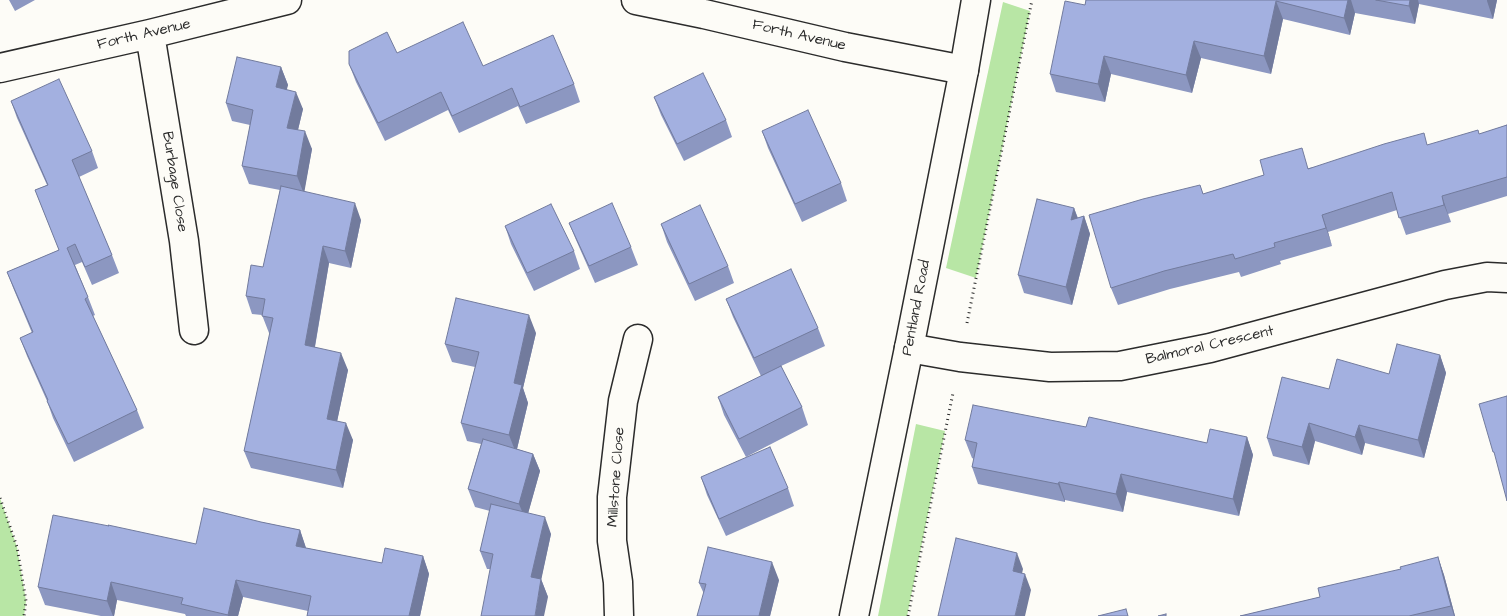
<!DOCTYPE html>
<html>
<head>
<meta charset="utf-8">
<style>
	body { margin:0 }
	canvas { display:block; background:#fdfcf7 }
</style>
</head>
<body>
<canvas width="1507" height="616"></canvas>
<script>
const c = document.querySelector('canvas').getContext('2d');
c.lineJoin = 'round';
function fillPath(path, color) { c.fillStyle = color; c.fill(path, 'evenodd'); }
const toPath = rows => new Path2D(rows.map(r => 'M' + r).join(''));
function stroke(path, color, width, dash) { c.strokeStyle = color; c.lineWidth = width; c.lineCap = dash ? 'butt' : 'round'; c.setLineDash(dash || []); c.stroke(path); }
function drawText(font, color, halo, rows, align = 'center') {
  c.font = font + ' "Architects Daughter",sans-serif'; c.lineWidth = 4.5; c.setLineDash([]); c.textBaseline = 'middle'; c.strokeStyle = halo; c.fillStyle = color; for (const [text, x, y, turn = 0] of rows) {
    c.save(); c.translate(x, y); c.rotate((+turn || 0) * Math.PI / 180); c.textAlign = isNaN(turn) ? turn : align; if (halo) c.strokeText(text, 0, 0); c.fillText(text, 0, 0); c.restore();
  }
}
fillPath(toPath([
	[1003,2,1030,11,976,278,946,268],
	[916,424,945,431,907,616,878,616],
	[0,498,17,547,26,601,24,616,0,616]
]), '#b8e6a5');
const street = toPath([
	[636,0,704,14,845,47,964,70],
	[150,34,184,241,194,330],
	[0,68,150,34,287,0],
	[909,348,960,357,1050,367,1120,366,1210,348,1445,285,1487,277,1507,278],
	[619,616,618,582,612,541,612,497,623,401,638,339]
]);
const secondary = toPath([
	[854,616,909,348,964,70,976,0]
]);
stroke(street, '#2b2b2b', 31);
stroke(secondary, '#2b2b2b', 31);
stroke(toPath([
	[967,323,1032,0],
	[0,498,17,547,26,601,24,616],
	[908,616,953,393]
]), '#2b2b2b', 3, [1, 4]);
stroke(street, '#fdfcf7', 28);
stroke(secondary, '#fdfcf7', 28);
fillPath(toPath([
	[9,0,35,0,15,11],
	[1086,0,1497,0,1493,19,1419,4,1415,24,1355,13,1350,35,1283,19,1271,74,1201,58,1192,93,1111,74,1105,102,1056,92,1050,74,1085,5],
	[397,53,483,66,574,84,580,102,526,124,518,106,459,133,448,110,385,141,356,82,349,64],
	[281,67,288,85,286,89,303,109,298,130,312,149,304,191,361,220,351,268,329,263,315,347,348,370,337,421,353,440,343,488,251,468,244,451,270,334,269,333,262,315,252,314,246,296,263,267,280,190,249,184,242,166,250,125,232,121,226,103],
	[654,97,726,120,732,137,684,161,661,115],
	[11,101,92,151,98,168,79,177,112,255,119,273,92,285,82,262,75,265,88,297,95,315,93,316,137,410,144,428,74,462,53,418,47,401,27,356,20,338,32,333,14,290,7,272,59,250,35,190,47,185,17,118],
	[1507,125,1507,196,1448,214,1451,222,1406,235,1397,210,1328,232,1332,246,1280,261,1281,264,1241,277,1239,272,1170,289,1118,305,1111,288,1200,185,1203,194,1264,175,1309,168,1428,145,1480,134],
	[762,131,841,183,847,201,802,222,768,148],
	[1074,208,1078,218,1084,216,1090,234,1072,305,1024,293,1018,275],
	[569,223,631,247,638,265,595,283,576,240],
	[661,224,728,266,734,283,695,301,667,242],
	[505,226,574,251,580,269,534,291,511,244],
	[726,299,818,328,825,346,781,366,802,407,808,425,746,457,724,415,718,397,761,376,733,317],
	[536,333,523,388,528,403,517,449,533,454,540,471,528,513,551,534,541,579,548,597,490,569,487,569,480,551,490,511,475,507,468,489,481,444,467,441,461,423,475,367,452,362,445,344],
	[1440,355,1446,373,1424,458,1365,443,1362,455,1315,441,1309,465,1273,456,1267,438,1329,389,1389,374],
	[1086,427,1207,443,1247,437,1253,455,1239,516,1127,492,1123,512,1065,500,1065,502,978,484,972,467,974,459,972,458,965,440],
	[701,477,788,488,794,506,726,536,707,495],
	[261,522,300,530,306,548,382,563,423,556,429,574,420,616,307,616,308,611,243,597,238,616,186,616,185,614,117,600,114,616,101,616,45,605,38,587,196,544],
	[1438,557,1444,575,1455,616,1240,616,1320,597,1401,569],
	[779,580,770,616,697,616,704,594,699,583]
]), '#8c97c1');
fillPath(toPath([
	[1348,0,1351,0,1355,13,1350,35,1344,18],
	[1410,0,1418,0,1419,4,1415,24,1409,6],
	[1487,0,1497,0,1493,19,1487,1],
	[1276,1,1283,19,1271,74,1264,56],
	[1194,41,1201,58,1192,93,1186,75],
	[1104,56,1111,74,1105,102,1098,84],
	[281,67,288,85,283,105,276,87],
	[296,92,303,109,294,146,287,128],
	[305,131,312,149,304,194,297,176],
	[1442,196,1448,214,1451,222,1444,205],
	[355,203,361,220,351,268,345,251],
	[1074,208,1080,225,1071,220],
	[1322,215,1328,232,1332,246,1326,228],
	[1084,216,1090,234,1072,305,1066,287],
	[323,246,329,263,312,363,305,345],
	[529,315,536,333,523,388,528,403,516,453,509,435,514,383],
	[341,353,348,370,334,436,327,419],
	[1440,355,1446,373,1424,458,1418,440],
	[346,423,353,440,343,488,336,470],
	[1309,423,1315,441,1309,465,1302,447],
	[1359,425,1365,443,1362,455,1355,437],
	[1247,437,1253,455,1239,516,1233,499],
	[533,454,540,471,526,521,519,504],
	[1121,474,1127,492,1123,512,1116,494],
	[1059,482,1065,500,1065,502,1058,484],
	[545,517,551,534,538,595,531,577],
	[300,530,306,548,303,564,296,546],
	[1017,553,1023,569,1019,588,1013,571],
	[423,556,429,574,420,616,409,616],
	[1438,557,1444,575,1455,616,1454,616,1451,606],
	[772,562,779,580,770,616,759,616],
	[1025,574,1031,590,1025,616,1015,616],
	[541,579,548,597,544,616,535,616],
	[236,580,243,597,238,616,228,616,228,615],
	[111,582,117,600,114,616,113,616,107,601]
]), '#727b9d');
const building = toPath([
	[1086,0,1348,0,1344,18,1276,1,1264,56,1194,41,1186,75,1104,56,1098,84,1050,74,1065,1,1085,5,1086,0],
	[1376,0,1410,0,1409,6,1376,0],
	[463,22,483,66,553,35,574,84,520,107,512,88,452,116,441,92,378,123,349,64,349,51,387,32,397,53,463,22],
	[237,57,281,67,276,87,296,92,287,128,305,131,297,176,242,166,253,110,226,103,237,57],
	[703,73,726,120,677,144,654,97,703,73],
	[59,79,92,151,72,160,112,255,85,267,75,244,67,248,88,297,85,299,137,410,68,444,47,401,48,400,20,338,33,332,7,272,59,250,35,190,48,185,11,101,59,79],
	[808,110,841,183,795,204,762,131,808,110],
	[1507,125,1507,177,1442,196,1444,205,1399,218,1392,192,1322,215,1326,228,1274,243,1275,247,1235,259,1233,254,1164,271,1111,288,1089,215,1143,199,1200,185,1203,194,1264,175,1260,160,1302,148,1308,169,1384,144,1424,133,1427,145,1478,130,1479,134,1507,125],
	[281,186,355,203,345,251,323,246,305,345,341,353,327,419,346,423,336,470,244,451,273,318,262,316,265,299,246,296,251,265,263,267,281,186],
	[1037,199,1074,208,1071,220,1084,216,1066,287,1018,275,1037,199],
	[612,203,631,247,589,266,569,223,612,203],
	[551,204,574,251,527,273,505,226,551,204],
	[700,205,728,266,689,284,661,224,700,205],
	[791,269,818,328,754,358,726,299,791,269],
	[456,298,529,315,514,383,522,385,509,435,461,423,479,352,445,344,456,298],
	[1397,344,1440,355,1418,440,1359,425,1355,437,1309,423,1302,447,1267,438,1282,377,1329,389,1337,359,1389,374,1397,344],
	[781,366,802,407,739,439,718,397,781,366],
	[1507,396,1507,501,1494,452,1493,452,1479,404,1507,396],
	[973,405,1086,427,1089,417,1207,443,1210,429,1247,437,1233,499,1121,474,1116,494,1059,482,1058,484,972,467,977,443,965,440,973,405],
	[483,439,533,454,519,504,468,489,483,439],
	[770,447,788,488,719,519,701,477,770,447],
	[491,504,545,517,531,577,541,579,535,616,481,616,493,554,480,551,491,504],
	[204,508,261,522,300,530,296,546,382,563,385,548,423,556,409,616,307,616,311,596,236,580,228,615,181,604,183,598,111,582,107,601,38,587,53,515,109,526,108,525,196,544,204,508],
	[956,538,1017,553,1013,571,1025,574,1015,616,938,616,956,538],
	[708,547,772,562,759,616,697,616,706,584,699,583,708,547],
	[1438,557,1451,606,1409,616,1240,616,1320,597,1318,588,1401,569,1400,567,1438,557],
	[1126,609,1128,616,1098,616,1126,609],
	[1166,614,1166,616,1158,616,1166,614]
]);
fillPath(building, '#a3b0e0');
stroke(building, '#727b9d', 1);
drawText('15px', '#2b2b2b', '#fdfcf7', [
	["Forth Avenue",144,35,-13],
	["Forth Avenue",799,36,13],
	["Burbage Close",174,182,81],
	["Pentland Road",917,308,-79],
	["Balmoral Crescent",1210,346,-13],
	["Millstone Close",617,477,-86]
]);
</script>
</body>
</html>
